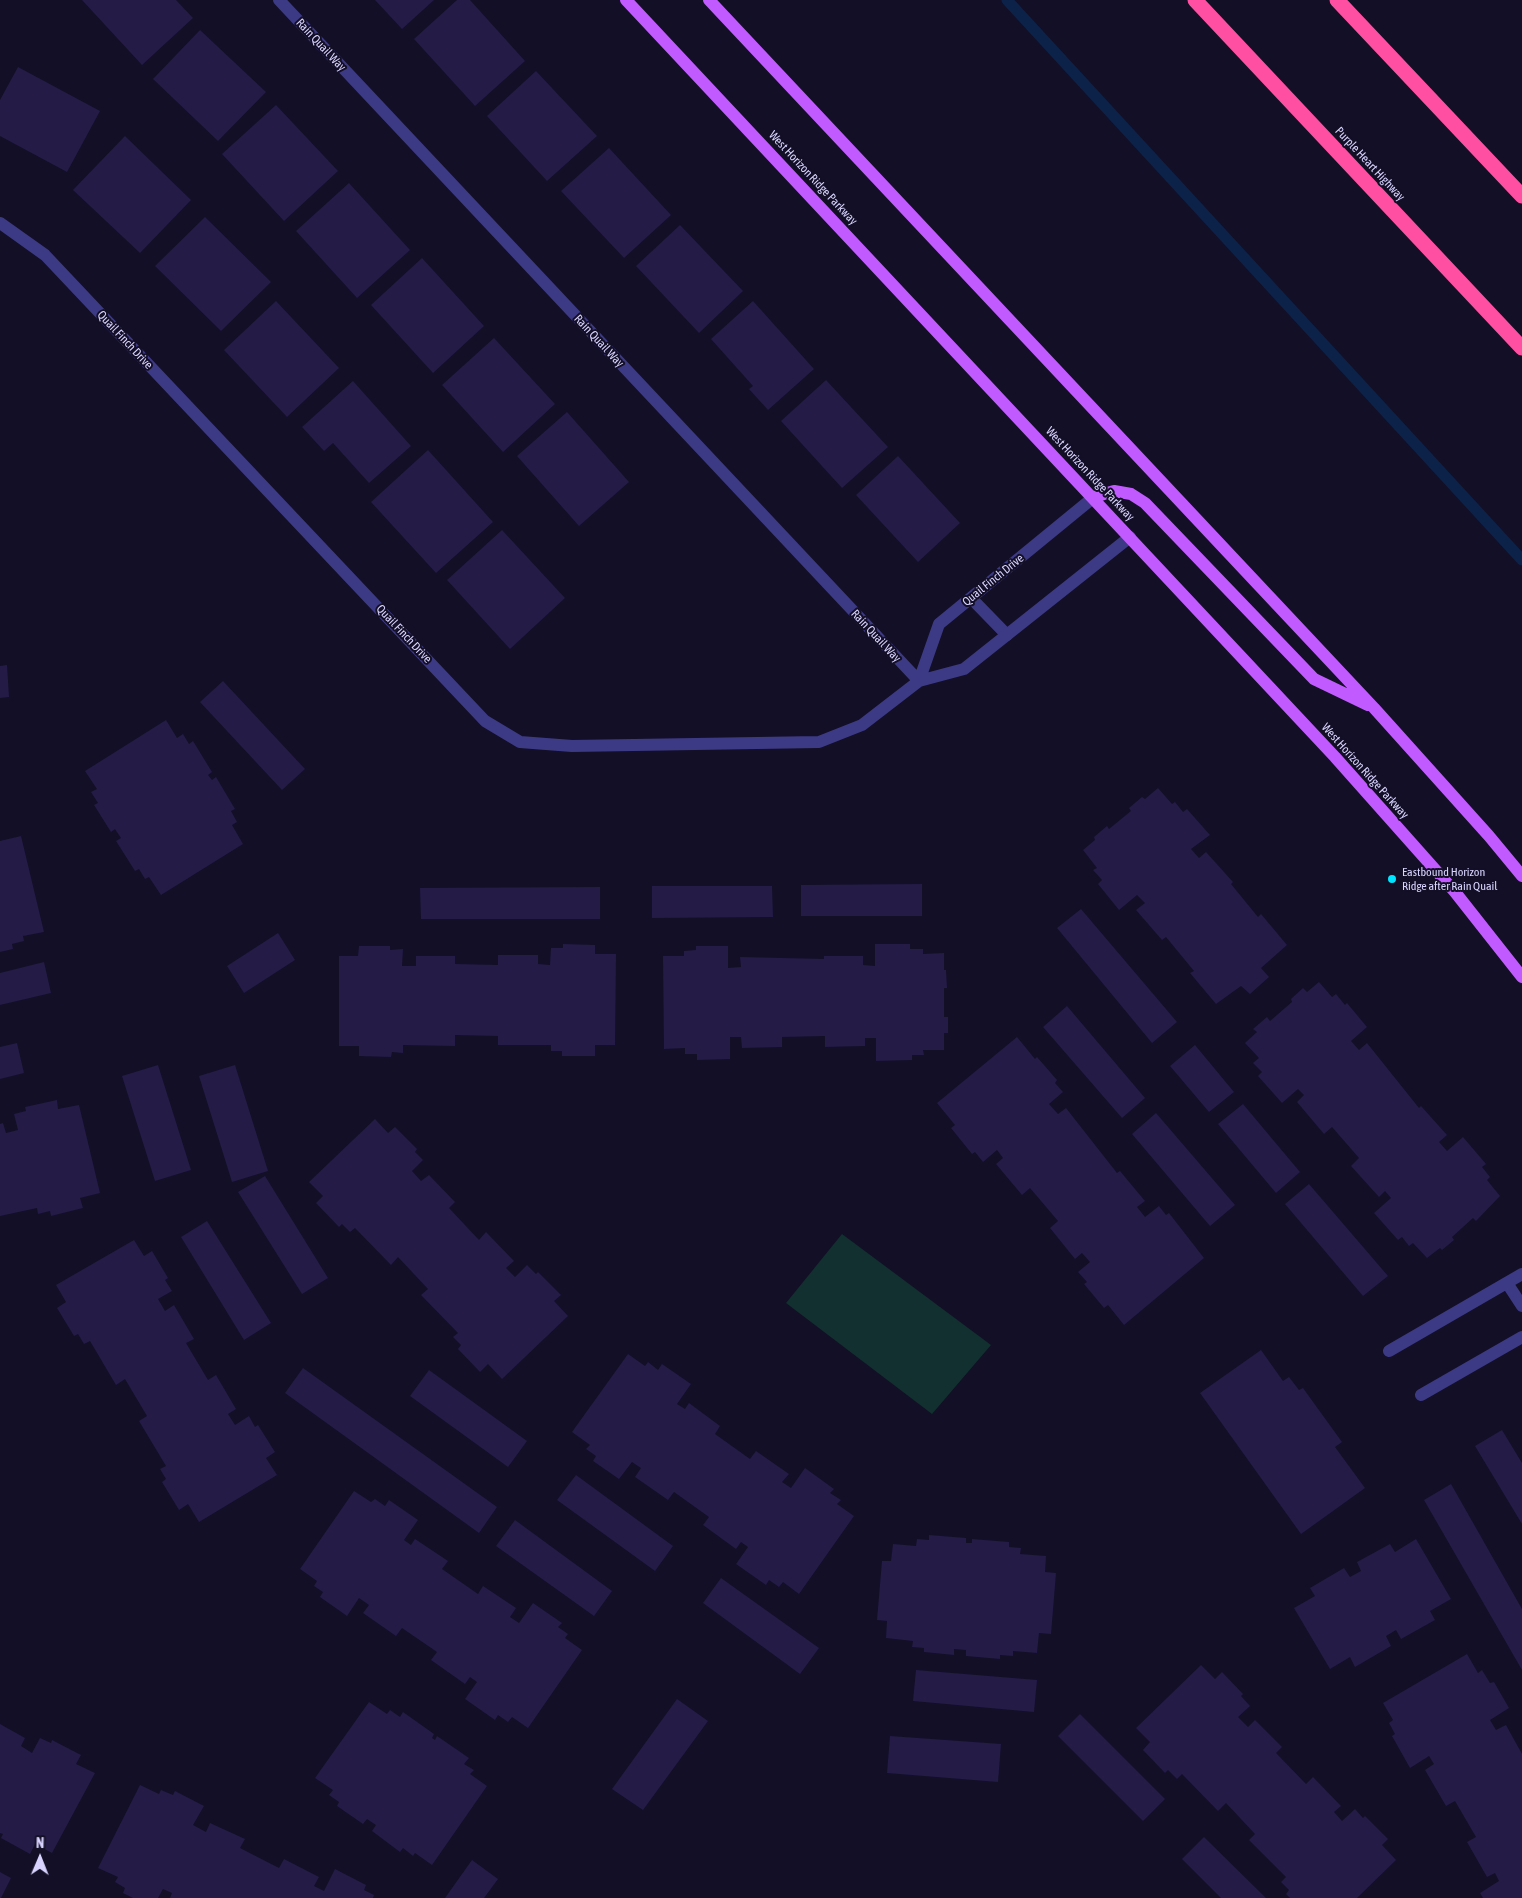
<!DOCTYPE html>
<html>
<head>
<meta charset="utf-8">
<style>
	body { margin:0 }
	#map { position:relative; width:1522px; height:1898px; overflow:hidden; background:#130f26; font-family:"Asap Condensed",sans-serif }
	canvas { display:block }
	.north { position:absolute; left:15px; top:1833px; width:50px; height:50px; -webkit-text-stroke:4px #130f26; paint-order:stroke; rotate:1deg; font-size:14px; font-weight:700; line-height:20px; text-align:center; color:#d9d4ff }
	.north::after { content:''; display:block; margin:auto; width:18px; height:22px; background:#d9d4ff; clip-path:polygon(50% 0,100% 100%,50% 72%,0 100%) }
</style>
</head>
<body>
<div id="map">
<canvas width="1522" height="1898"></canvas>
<div class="north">N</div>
</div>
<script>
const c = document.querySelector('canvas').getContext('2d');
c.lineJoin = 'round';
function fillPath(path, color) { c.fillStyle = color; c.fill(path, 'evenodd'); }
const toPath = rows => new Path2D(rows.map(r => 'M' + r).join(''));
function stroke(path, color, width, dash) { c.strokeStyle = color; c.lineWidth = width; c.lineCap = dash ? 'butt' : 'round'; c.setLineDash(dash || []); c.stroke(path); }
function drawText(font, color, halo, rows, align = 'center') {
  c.font = font + ' "Asap Condensed",sans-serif'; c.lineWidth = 4; c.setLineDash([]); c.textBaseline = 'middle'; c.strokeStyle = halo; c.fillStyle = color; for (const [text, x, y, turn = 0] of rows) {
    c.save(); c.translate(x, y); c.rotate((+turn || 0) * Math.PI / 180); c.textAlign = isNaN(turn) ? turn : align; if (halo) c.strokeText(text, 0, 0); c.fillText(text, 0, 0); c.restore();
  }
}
fillPath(toPath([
	[842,1234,991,1345,932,1414,786,1303]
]), '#12302f');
stroke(toPath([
	[1007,0,1522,560]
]), '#0c2248', 11);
fillPath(toPath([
	[82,0,176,0,193,18,142,65],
	[375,0,434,0,402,29],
	[457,0,470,0,525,61,475,106,414,39],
	[200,30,266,92,218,141,153,79],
	[18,67,100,111,67,172,0,136,0,100],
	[536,71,597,136,547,181,487,116],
	[276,105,338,171,284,221,222,154],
	[125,136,191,200,140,253,73,190],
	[609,148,671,215,624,258,561,191],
	[349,183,410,250,357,298,296,231],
	[205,217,271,282,221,331,155,266],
	[680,225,743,291,699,333,636,266],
	[422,258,484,326,433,373,371,305],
	[276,301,339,368,287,417,224,350],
	[753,301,814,369,768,410,749,389,753,386,711,339],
	[494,338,555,404,503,452,442,385],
	[826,380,888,447,842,488,781,421],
	[353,381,411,446,369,483,333,443,324,451,302,427],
	[567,412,629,482,579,526,517,456],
	[428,450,493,522,436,573,371,502],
	[898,456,960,523,918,562,856,495],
	[502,530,565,598,510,649,447,580],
	[7,665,9,697,0,698,0,666],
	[223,681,305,769,282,790,200,702],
	[166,720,177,738,183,734,189,744,193,741,212,772,208,775,212,780,216,777,235,809,231,811,237,822,232,825,243,844,161,895,149,877,145,879,139,869,135,871,116,841,121,838,115,829,111,832,94,805,98,803,91,792,97,789,85,771],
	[1158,788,1172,804,1175,802,1183,812,1187,809,1210,835,1191,849,1199,858,1206,852,1233,882,1231,884,1258,917,1261,914,1287,945,1261,968,1269,977,1250,994,1241,986,1216,1004,1190,973,1194,971,1166,937,1162,940,1136,910,1145,903,1137,895,1119,910,1098,884,1102,880,1093,870,1097,868,1083,850,1095,840,1094,837,1107,826,1109,829,1131,811,1129,808,1142,797,1145,799],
	[21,836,44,932,23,936,24,941,12,944,13,949,0,952,0,841],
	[922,884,922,916,801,916,801,885],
	[652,886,772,886,773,917,652,918],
	[600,887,600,919,421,919,420,888],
	[1081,909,1177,1022,1152,1043,1057,928],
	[278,933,295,960,244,993,227,966],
	[563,944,595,945,595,954,616,954,615,1045,595,1045,595,1056,562,1056,562,1051,551,1051,551,1045,498,1045,498,1036,455,1035,455,1046,403,1045,403,1053,392,1052,391,1057,359,1056,359,1046,339,1046,339,956,358,956,359,946,390,946,390,950,403,949,402,966,416,966,416,956,455,956,455,964,498,965,498,955,538,955,538,964,550,965,551,948,563,948],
	[875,944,910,944,910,949,923,949,923,954,944,953,944,970,946,970,947,988,944,988,944,1017,948,1017,948,1033,944,1033,944,1050,923,1050,924,1055,912,1055,912,1060,876,1061,876,1038,865,1038,865,1046,825,1047,825,1036,782,1037,782,1047,742,1048,741,1037,730,1037,730,1059,697,1060,697,1054,685,1054,685,1048,664,1049,663,956,684,956,684,951,696,950,696,946,728,946,728,968,741,967,740,957,824,959,824,956,863,956,863,965,875,966],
	[44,962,51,993,0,1005,0,973],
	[1319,982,1332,997,1336,994,1345,1005,1347,1003,1367,1027,1351,1041,1359,1050,1367,1043,1419,1108,1421,1106,1447,1135,1439,1142,1447,1151,1463,1137,1486,1164,1482,1167,1490,1177,1487,1180,1500,1196,1476,1221,1473,1218,1452,1237,1454,1240,1442,1250,1440,1248,1427,1258,1413,1243,1409,1246,1402,1237,1398,1240,1374,1213,1391,1198,1385,1191,1379,1197,1351,1166,1359,1158,1332,1127,1324,1134,1297,1102,1304,1095,1298,1089,1282,1103,1258,1076,1262,1072,1253,1063,1259,1058,1245,1043,1257,1032,1253,1029,1267,1017,1270,1021,1292,1002,1291,999,1303,988,1307,992],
	[1067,1006,1145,1098,1122,1118,1043,1027],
	[1017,1037,1035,1059,1037,1057,1057,1080,1055,1083,1063,1092,1049,1104,1058,1114,1066,1108,1117,1173,1120,1171,1145,1201,1137,1207,1145,1217,1159,1206,1166,1215,1169,1213,1204,1258,1124,1325,1108,1305,1104,1308,1084,1284,1087,1282,1078,1272,1090,1262,1082,1253,1075,1259,1050,1228,1058,1221,1030,1188,1022,1195,996,1164,1003,1158,997,1150,983,1162,975,1152,972,1154,951,1128,955,1125,937,1103],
	[17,1043,24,1073,0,1079,0,1047],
	[1195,1045,1234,1092,1209,1112,1170,1066],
	[158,1065,191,1170,155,1181,122,1076],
	[235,1065,268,1171,232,1182,199,1076],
	[57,1100,58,1109,79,1105,100,1193,80,1198,83,1208,51,1216,50,1211,38,1214,37,1208,0,1216,0,1124,3,1123,6,1133,18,1130,14,1114,26,1111,25,1107],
	[1243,1104,1300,1172,1276,1193,1218,1124],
	[1156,1113,1235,1205,1210,1226,1132,1134],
	[375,1119,388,1133,395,1127,417,1149,415,1152,423,1160,412,1171,421,1181,429,1175,455,1202,449,1208,479,1240,486,1232,514,1261,506,1268,515,1277,527,1265,536,1274,538,1272,561,1295,554,1301,568,1316,502,1379,488,1364,480,1372,458,1349,461,1345,453,1337,458,1333,421,1295,428,1289,398,1257,391,1265,355,1228,350,1232,342,1224,339,1227,316,1203,323,1196,309,1182],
	[265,1176,328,1278,302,1294,238,1192],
	[1309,1184,1388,1276,1363,1296,1285,1204],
	[207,1221,271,1323,244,1340,181,1237],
	[134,1240,144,1256,152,1251,168,1278,165,1280,172,1291,158,1299,165,1311,174,1305,194,1339,186,1343,208,1380,216,1375,236,1409,228,1414,235,1425,249,1416,255,1427,258,1425,275,1452,266,1458,277,1475,199,1522,188,1504,179,1510,162,1482,166,1479,160,1469,166,1466,139,1421,147,1416,125,1379,116,1385,90,1341,84,1344,78,1334,74,1336,57,1308,66,1302,56,1285],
	[1261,1350,1283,1381,1289,1377,1299,1390,1303,1388,1342,1442,1335,1447,1365,1488,1301,1534,1200,1393],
	[628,1354,645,1366,648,1362,658,1370,662,1364,691,1384,677,1404,685,1409,689,1403,720,1426,715,1434,750,1459,756,1451,789,1474,782,1482,791,1488,805,1468,834,1489,830,1493,841,1500,837,1504,854,1516,799,1594,783,1582,779,1587,769,1580,766,1585,736,1564,748,1547,741,1542,736,1549,703,1525,709,1517,674,1492,668,1500,635,1477,641,1468,632,1462,619,1479,593,1461,596,1456,586,1449,590,1445,572,1432],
	[303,1368,497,1507,479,1533,285,1393],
	[429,1370,527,1441,508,1467,410,1396],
	[1502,1430,1522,1463,1522,1524,1475,1446],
	[576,1475,673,1546,655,1571,557,1500],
	[1451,1484,1522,1609,1522,1670,1424,1500],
	[354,1491,371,1502,375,1499,385,1506,389,1500,418,1520,404,1540,411,1545,415,1539,448,1561,442,1569,478,1594,483,1586,516,1608,510,1617,519,1623,533,1603,562,1623,558,1627,568,1634,565,1638,582,1650,528,1728,512,1717,508,1722,498,1715,495,1720,465,1699,477,1682,470,1677,465,1684,431,1660,437,1652,402,1628,396,1636,363,1613,369,1605,359,1598,347,1616,320,1597,323,1592,314,1586,317,1581,300,1569],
	[515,1520,612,1591,594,1616,496,1546],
	[929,1535,966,1538,966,1543,972,1543,972,1539,1009,1542,1009,1547,1021,1548,1020,1554,1046,1556,1045,1572,1056,1573,1051,1634,1039,1633,1037,1653,1013,1651,1013,1656,1000,1655,1000,1659,966,1656,966,1650,954,1649,954,1655,924,1652,924,1648,912,1647,913,1641,886,1638,887,1621,877,1620,882,1561,891,1561,893,1544,916,1546,917,1539,929,1540],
	[1416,1539,1451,1599,1430,1611,1435,1620,1401,1639,1396,1630,1386,1636,1391,1646,1355,1667,1350,1657,1330,1669,1294,1608,1315,1596,1310,1588,1344,1568,1350,1577,1361,1571,1357,1562,1390,1544,1395,1552],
	[721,1578,819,1648,800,1674,703,1603],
	[1467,1654,1478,1673,1482,1670,1490,1683,1494,1682,1509,1708,1490,1720,1496,1730,1506,1725,1522,1754,1522,1898,1483,1898,1480,1893,1499,1881,1495,1873,1487,1877,1467,1842,1476,1837,1455,1801,1446,1806,1425,1770,1434,1764,1429,1756,1410,1768,1392,1736,1395,1734,1389,1723,1393,1720,1383,1703],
	[1201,1665,1215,1679,1222,1672,1243,1694,1241,1696,1250,1706,1238,1717,1248,1727,1255,1720,1282,1747,1276,1753,1306,1784,1313,1777,1341,1806,1334,1812,1342,1821,1355,1809,1363,1818,1365,1816,1388,1839,1382,1845,1396,1860,1357,1898,1290,1898,1286,1894,1289,1890,1281,1882,1286,1877,1249,1840,1255,1834,1226,1803,1218,1811,1182,1774,1177,1779,1168,1770,1165,1773,1143,1750,1150,1742,1136,1728],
	[916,1670,1037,1680,1034,1712,913,1701],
	[677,1699,708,1721,643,1810,612,1789],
	[369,1702,387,1714,390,1710,400,1717,403,1712,434,1734,432,1738,435,1740,437,1736,469,1758,464,1764,474,1770,470,1774,487,1786,432,1865,415,1853,413,1856,403,1848,400,1852,372,1831,376,1825,367,1819,363,1824,337,1806,339,1802,329,1795,333,1790,315,1778],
	[1080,1714,1165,1799,1143,1821,1058,1736],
	[0,1724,25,1738,21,1746,32,1753,40,1738,51,1743,52,1740,81,1755,76,1764,95,1773,52,1853,35,1844,30,1854,1,1838,3,1834,0,1833],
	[890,1736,1001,1744,998,1782,887,1773],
	[140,1785,159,1794,161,1790,173,1795,175,1791,204,1806,193,1825,206,1832,210,1823,245,1839,240,1848,279,1868,284,1859,319,1877,314,1886,324,1891,335,1869,366,1885,364,1890,374,1895,373,1898,170,1898,172,1893,163,1889,158,1898,133,1898,123,1893,125,1888,115,1882,118,1877,98,1868],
	[1204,1837,1266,1898,1221,1898,1182,1859],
	[472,1860,498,1879,484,1898,445,1898],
	[0,1872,11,1878,1,1898,0,1898]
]), '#241b47');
stroke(toPath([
	[971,598,1007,635],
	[1507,1283,1522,1306],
	[1389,1351,1522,1274],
	[1421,1395,1522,1337]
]), '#3d3a85', 12);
stroke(toPath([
	[279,0,919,681],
	[0,223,45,255,485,721,520,742,572,746,819,742,862,725,919,681,964,669,1130,537],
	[919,681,939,624,1094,497]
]), '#3d3a85', 12);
stroke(toPath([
	[626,0,1335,757,1455,892,1522,977],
	[709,0,1374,708,1489,836,1522,876],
	[1094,497,1114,491,1131,494,1145,503,1314,679,1368,705]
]), '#c25bff', 12);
stroke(toPath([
	[1195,0,1522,348],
	[1337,0,1522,196]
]), '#ff4fa3', 15);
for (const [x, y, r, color] of [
	[1392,879,5,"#00e5ff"]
]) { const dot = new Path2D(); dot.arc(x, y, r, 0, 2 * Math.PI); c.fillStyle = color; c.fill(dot); stroke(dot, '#130f26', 2); }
drawText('12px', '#d9d4ff', '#130f26', [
	["Rain Quail Way",321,45,47],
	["Purple Heart Highway",1370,164,47],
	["West Horizon Ridge Parkway",813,178,47],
	["Quail Finch Drive",125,340,47],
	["Rain Quail Way",599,341,47],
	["West Horizon Ridge Parkway",1090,474,47],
	["Quail Finch Drive",993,580,-39],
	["Quail Finch Drive",404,634,47],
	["Rain Quail Way",876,636,47],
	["West Horizon Ridge Parkway",1365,771,48]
]);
drawText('12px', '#d9d4ff', '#130f26', [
	["Eastbound Horizon",1402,872],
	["Ridge after Rain Quail",1402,886]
], 'left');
</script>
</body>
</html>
